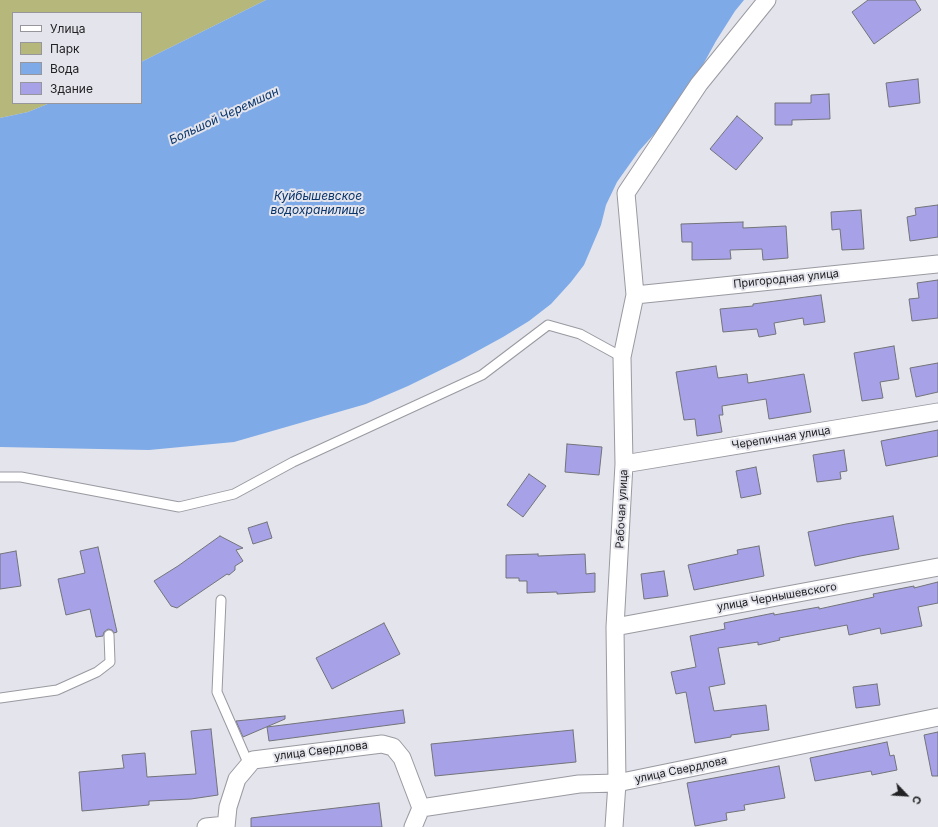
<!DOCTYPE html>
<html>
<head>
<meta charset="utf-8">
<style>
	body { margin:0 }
	#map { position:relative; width:938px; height:827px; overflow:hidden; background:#e4e4ec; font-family:Inter,sans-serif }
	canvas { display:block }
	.legend { position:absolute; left:12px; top:12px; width:130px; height:92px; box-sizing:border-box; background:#e4e4ec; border:1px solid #96969c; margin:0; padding:5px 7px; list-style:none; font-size:12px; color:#222225 }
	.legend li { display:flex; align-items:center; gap:8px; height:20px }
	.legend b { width:20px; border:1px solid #96969c }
	.north { position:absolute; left:886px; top:775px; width:40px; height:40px; -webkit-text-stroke:3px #e4e4ec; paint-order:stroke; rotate:115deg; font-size:11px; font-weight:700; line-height:16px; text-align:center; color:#222225 }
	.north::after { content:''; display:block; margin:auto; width:14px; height:18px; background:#222225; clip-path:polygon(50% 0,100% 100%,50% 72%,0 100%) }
</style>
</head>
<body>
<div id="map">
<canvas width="938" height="827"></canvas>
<ul class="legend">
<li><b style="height:5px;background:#fff"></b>Улица</li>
<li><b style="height:11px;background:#b5b87a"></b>Парк</li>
<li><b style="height:11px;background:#7eaae7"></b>Вода</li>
<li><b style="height:11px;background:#a7a1e8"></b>Здание</li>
</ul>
<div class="north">С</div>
</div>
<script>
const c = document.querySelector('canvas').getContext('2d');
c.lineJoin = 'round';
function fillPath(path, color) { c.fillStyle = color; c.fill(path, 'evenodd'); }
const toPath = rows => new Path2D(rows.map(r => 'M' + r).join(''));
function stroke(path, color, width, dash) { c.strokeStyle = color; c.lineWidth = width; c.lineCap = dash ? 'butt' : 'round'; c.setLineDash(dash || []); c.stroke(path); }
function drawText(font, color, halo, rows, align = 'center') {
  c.font = font + ' Inter,sans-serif'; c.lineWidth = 4; c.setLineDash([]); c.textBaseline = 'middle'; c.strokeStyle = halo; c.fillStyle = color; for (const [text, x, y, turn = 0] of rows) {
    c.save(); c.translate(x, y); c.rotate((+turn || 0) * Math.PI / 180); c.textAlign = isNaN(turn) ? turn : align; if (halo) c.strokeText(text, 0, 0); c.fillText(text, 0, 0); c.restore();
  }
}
fillPath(toPath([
	[0,0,266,0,141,62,141,13,13,13,13,103,50,103,28,112,0,118]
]), '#b5b87a');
fillPath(toPath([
	[266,0,744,0,735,11,716,41,699,72,685,95,656,132,639,151,617,182,606,205,601,225,584,265,571,282,551,304,529,321,503,337,461,360,408,386,366,404,234,442,149,450,0,447,0,118,28,112,50,103,141,103,141,62]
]), '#7eaae7');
const building = toPath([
	[868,0,915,0,921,10,874,44,852,12,868,0],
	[918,79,920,103,889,107,886,83,918,79],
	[829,94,830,119,792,120,792,125,775,125,775,103,811,103,811,95,829,94],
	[737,116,763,138,736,170,710,149,737,116],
	[938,205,938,237,910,241,907,217,916,215,915,208,938,205],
	[861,210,864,249,842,250,840,229,832,230,831,212,861,210],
	[743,222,743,228,786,226,788,258,763,260,762,249,730,250,731,259,692,260,692,242,682,242,681,224,743,222],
	[938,280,938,318,912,321,909,299,919,298,917,283,938,280],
	[821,295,825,322,804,325,803,318,774,323,776,334,759,337,757,329,723,332,720,309,753,306,753,304,821,295],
	[894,346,899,379,880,382,883,398,862,401,854,353,894,346],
	[938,363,938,392,916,397,910,368,938,363],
	[716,366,718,378,747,374,748,383,804,374,811,412,769,419,766,399,722,406,723,415,719,415,722,432,697,436,695,419,684,420,676,372,716,366],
	[938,430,938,456,886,466,881,441,938,430],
	[567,444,602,447,599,475,565,472,567,444],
	[844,450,847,471,840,472,841,479,817,482,813,455,844,450],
	[756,467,761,494,741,498,736,471,756,467],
	[529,474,546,486,523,517,507,505,529,474],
	[893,516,899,549,860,556,815,566,808,532,846,524,893,516],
	[267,522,272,538,253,544,248,528,267,522],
	[220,536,243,548,236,550,243,561,235,566,235,570,229,575,227,574,177,608,171,606,154,581,178,566,220,536],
	[759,546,764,576,694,590,688,565,738,554,737,550,759,546],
	[98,547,117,632,114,633,112,630,108,629,104,632,103,636,96,637,90,609,66,615,58,579,85,573,80,551,98,547],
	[16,551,21,586,0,589,0,554,16,551],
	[538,554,538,556,585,554,586,574,595,573,595,592,557,594,557,592,527,593,527,581,519,581,519,578,506,578,506,555,538,554],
	[664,571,668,596,644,599,641,574,664,571],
	[938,582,938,603,918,607,922,626,881,634,880,628,849,635,847,625,779,638,780,640,758,645,758,642,718,648,725,684,709,687,714,711,766,705,769,730,731,735,731,737,695,743,686,692,676,694,671,672,696,667,690,636,725,629,724,623,774,613,774,615,819,607,819,609,874,597,873,594,914,586,914,588,938,582],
	[384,623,400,654,332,689,316,658,384,623],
	[877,684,880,705,856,708,853,687,877,684],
	[403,710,405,723,269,741,267,727,403,710],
	[285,716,285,719,243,737,236,721,285,716],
	[211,729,218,795,191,799,149,801,149,805,82,811,79,772,124,768,122,755,145,753,147,777,196,774,191,731,211,729],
	[573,730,576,762,435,776,431,744,573,730],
	[938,732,938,776,932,776,924,735,938,732],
	[887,742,890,756,894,755,897,770,872,775,871,771,815,781,810,758,887,742],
	[779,766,785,798,744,805,745,810,726,813,727,820,695,826,687,783,779,766],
	[379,803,382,827,251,827,251,818,379,803]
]);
fillPath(building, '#a7a1e8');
stroke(building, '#73737a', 1);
const service = toPath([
	[0,477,21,477,179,507,234,494,293,462,482,375,548,325,580,334,622,357],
	[221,600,217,692,249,765],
	[0,698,57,690,97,672,110,662,109,635]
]);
const minor = toPath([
	[635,295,938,264],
	[624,464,938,412],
	[615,627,938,567],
	[421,808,579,784,617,783,938,717],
	[206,827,226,825],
	[226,827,228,807,237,779,253,760,382,744,393,747,402,758,421,808,413,827],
	[614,827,617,783,615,627,624,464,622,357,635,295,626,193,699,84,767,0]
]);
stroke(service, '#9999a1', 11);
stroke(minor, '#9999a1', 19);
stroke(service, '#fff', 9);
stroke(minor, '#fff', 17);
drawText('11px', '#222225', '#e4e4ec', [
	["Пригородная улица",786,279,-6],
	["Черепичная улица",781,438,-9],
	["Рабочая улица",622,509,-87],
	["улица Чернышевского",777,597,-10],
	["улица Свердлова",321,751,-7],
	["улица Свердлова",681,770,-12]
]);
drawText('italic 12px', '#08346a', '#e4e4ec', [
	["Большой Черемшан",224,116,-25],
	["Куйбышевское",318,196],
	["водохранилище",318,210]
]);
</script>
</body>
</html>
